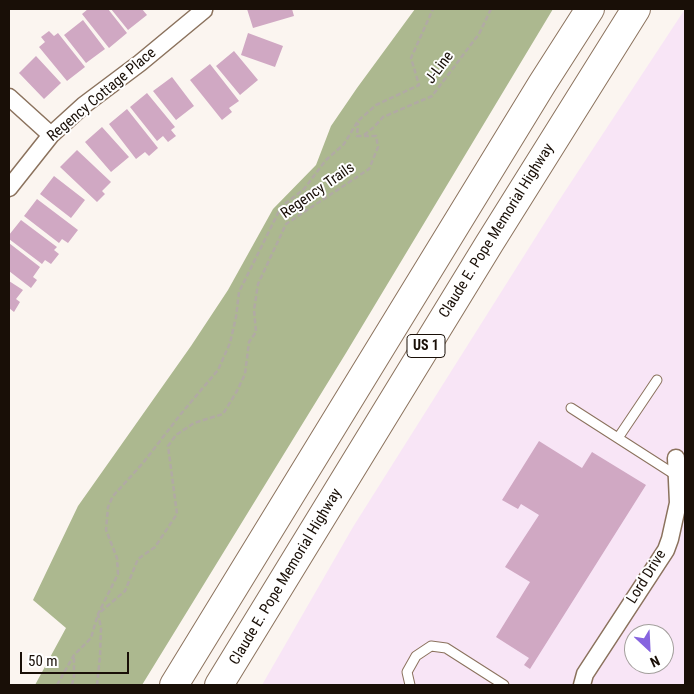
<!DOCTYPE html>
<html>
<head>
<meta charset="utf-8">
<style>
	body { margin:0 }
	#map { position:relative; width:694px; height:694px; overflow:hidden; background:#fbf5f0; font-family:"Roboto Condensed",sans-serif }
	canvas { display:block }
	.frame { position:absolute; inset:0; border:10px solid #190f07; pointer-events:none }
	.north { position:absolute; left:624px; top:624px; width:50px; height:50px; box-sizing:border-box; background:#fff; border:1px solid #a39f9c; border-radius:50%; rotate:155deg; font-size:14px; font-weight:700; line-height:20px; text-align:center; color:#190f07 }
	.north::after { content:''; display:block; margin:auto; width:18px; height:22px; background:#8664df; clip-path:polygon(50% 0,100% 100%,50% 72%,0 100%) }
	.scale { position:absolute; left:20px; top:652px; width:109px; height:22px; box-sizing:border-box; border:2px solid #190f07; border-top:0; padding-left:6px; font-size:15px; line-height:18px; white-space:nowrap; color:#190f07; -webkit-text-stroke:4px #fff; paint-order:stroke }
</style>
</head>
<body>
<div id="map">
<canvas width="694" height="694"></canvas>
<div class="frame"></div>
<div class="north">N</div>
<div class="scale">50 m</div>
</div>
<script>
const c = document.querySelector('canvas').getContext('2d');
c.lineJoin = 'round';
function fillPath(path, color) { c.fillStyle = color; c.fill(path, 'evenodd'); }
const toPath = rows => new Path2D(rows.map(r => 'M' + r).join(''));
function stroke(path, color, width, dash) { c.strokeStyle = color; c.lineWidth = width; c.lineCap = dash ? 'butt' : 'round'; c.setLineDash(dash || []); c.stroke(path); }
function drawText(font, color, halo, rows, align = 'center') {
  c.font = font + ' "Roboto Condensed",sans-serif'; c.lineWidth = 4; c.setLineDash([]); c.textBaseline = 'middle'; c.strokeStyle = halo; c.fillStyle = color; for (const [text, x, y, turn = 0] of rows) {
    c.save(); c.translate(x, y); c.rotate((+turn || 0) * Math.PI / 180); c.textAlign = isNaN(turn) ? turn : align; if (halo) c.strokeText(text, 0, 0); c.fillText(text, 0, 0); c.restore();
  }
}
fillPath(toPath([
	[685,9,685,685,262,685,353,527,556,205],
	[634,634,664,634,664,664,634,664]
]), '#f8e5f6');
fillPath(toPath([
	[415,9,553,9,346,353,142,685,35,685,66,628,33,600,78,506,191,346,228,290,273,209,316,165,331,126,357,88]
]), '#acb88f');
fillPath(toPath([
	[88,9,108,9,127,33,109,48,82,14],
	[111,9,142,9,147,15,128,30],
	[247,9,292,9,294,16,253,28],
	[83,20,105,49,86,63,64,35],
	[49,31,54,36,58,33,85,67,67,81,39,47,45,42,41,37],
	[248,33,283,46,275,67,241,55],
	[234,51,258,80,240,95,216,66],
	[36,56,61,83,44,99,19,73],
	[210,64,239,101,229,108,232,112,222,120,190,80],
	[172,77,194,106,176,120,153,91],
	[147,93,175,127,171,130,176,136,168,142,163,136,157,141,130,107],
	[127,109,158,148,149,156,145,152,136,159,109,124],
	[102,127,129,157,111,172,85,142],
	[77,150,111,182,102,191,105,194,97,202,60,167],
	[54,176,85,200,71,218,40,194],
	[37,199,78,230,68,243,62,239,59,243,24,216],
	[21,220,57,247,54,250,59,254,51,264,45,260,42,264,9,239,9,235],
	[9,243,40,267,33,277,37,280,31,288,9,271],
	[9,281,23,290,16,299,20,302,14,312,9,308],
	[539,441,582,468,592,452,646,485,530,669,524,665,529,658,496,637,530,582,505,567,539,515,521,504,518,509,502,500]
]), '#d0a8c3');
const lane = toPath([
	[571,408,677,476],
	[618,438,657,380],
	[410,685,407,672,416,656,431,646,446,648,504,685]
]);
const street = toPath([
	[9,97,51,135],
	[9,188,51,135,84,105,140,63,204,10],
	[582,685,585,674,666,550,670,539,678,503,676,458]
]);
const highway = toPath([
	[174,685,542,84,590,9],
	[219,685,489,244,636,9]
]);
stroke(lane, '#8b725d', 11);
stroke(street, '#8b725d', 19);
stroke(highway, '#8b725d', 30);
stroke(toPath([
	[364,135,374,127,383,117,432,96,479,34,491,9],
	[57,685,74,655,91,638,98,614,118,574,117,558,106,530,108,507,113,496,143,463,180,415,218,370,230,343,236,317,239,292,281,207,304,189,326,160,344,144,358,121,376,105,419,85,411,58,433,9],
	[72,685,74,676,74,657],
	[97,685,100,656,101,628,98,614,125,591,138,559,155,547,177,514,168,446,176,435,194,423,223,414,237,391,245,374,249,342,256,332,254,310,258,284,286,224,369,169,378,147,376,136,357,136,358,123]
]), '#b1aaa4', 2.5, [5, 2.5]);
stroke(lane, '#fff', 9);
stroke(street, '#fff', 16);
stroke(highway, '#fff', 28);
for (const [x, y, w] of [
	[426,346,38]
]) { const box = new Path2D(); box.roundRect(x - w / 2, y - 11.5, w, 23, 4); c.fillStyle = '#fff'; c.fill(box); stroke(box, '#190f07', 1); }
drawText('bold 14px', '#190f07', null, [
	["US 1",426,346]
]);
drawText('15px', '#190f07', '#fff', [
	["J-Line",440,68,-53],
	["Regency Cottage Place",102,95,-40],
	["Regency Trails",318,191,-35],
	["Claude E. Pope Memorial Highway",497,231,-58],
	["Claude E. Pope Memorial Highway",286,577,-59],
	["Lord Drive",647,577,-58]
]);
</script>
</body>
</html>
